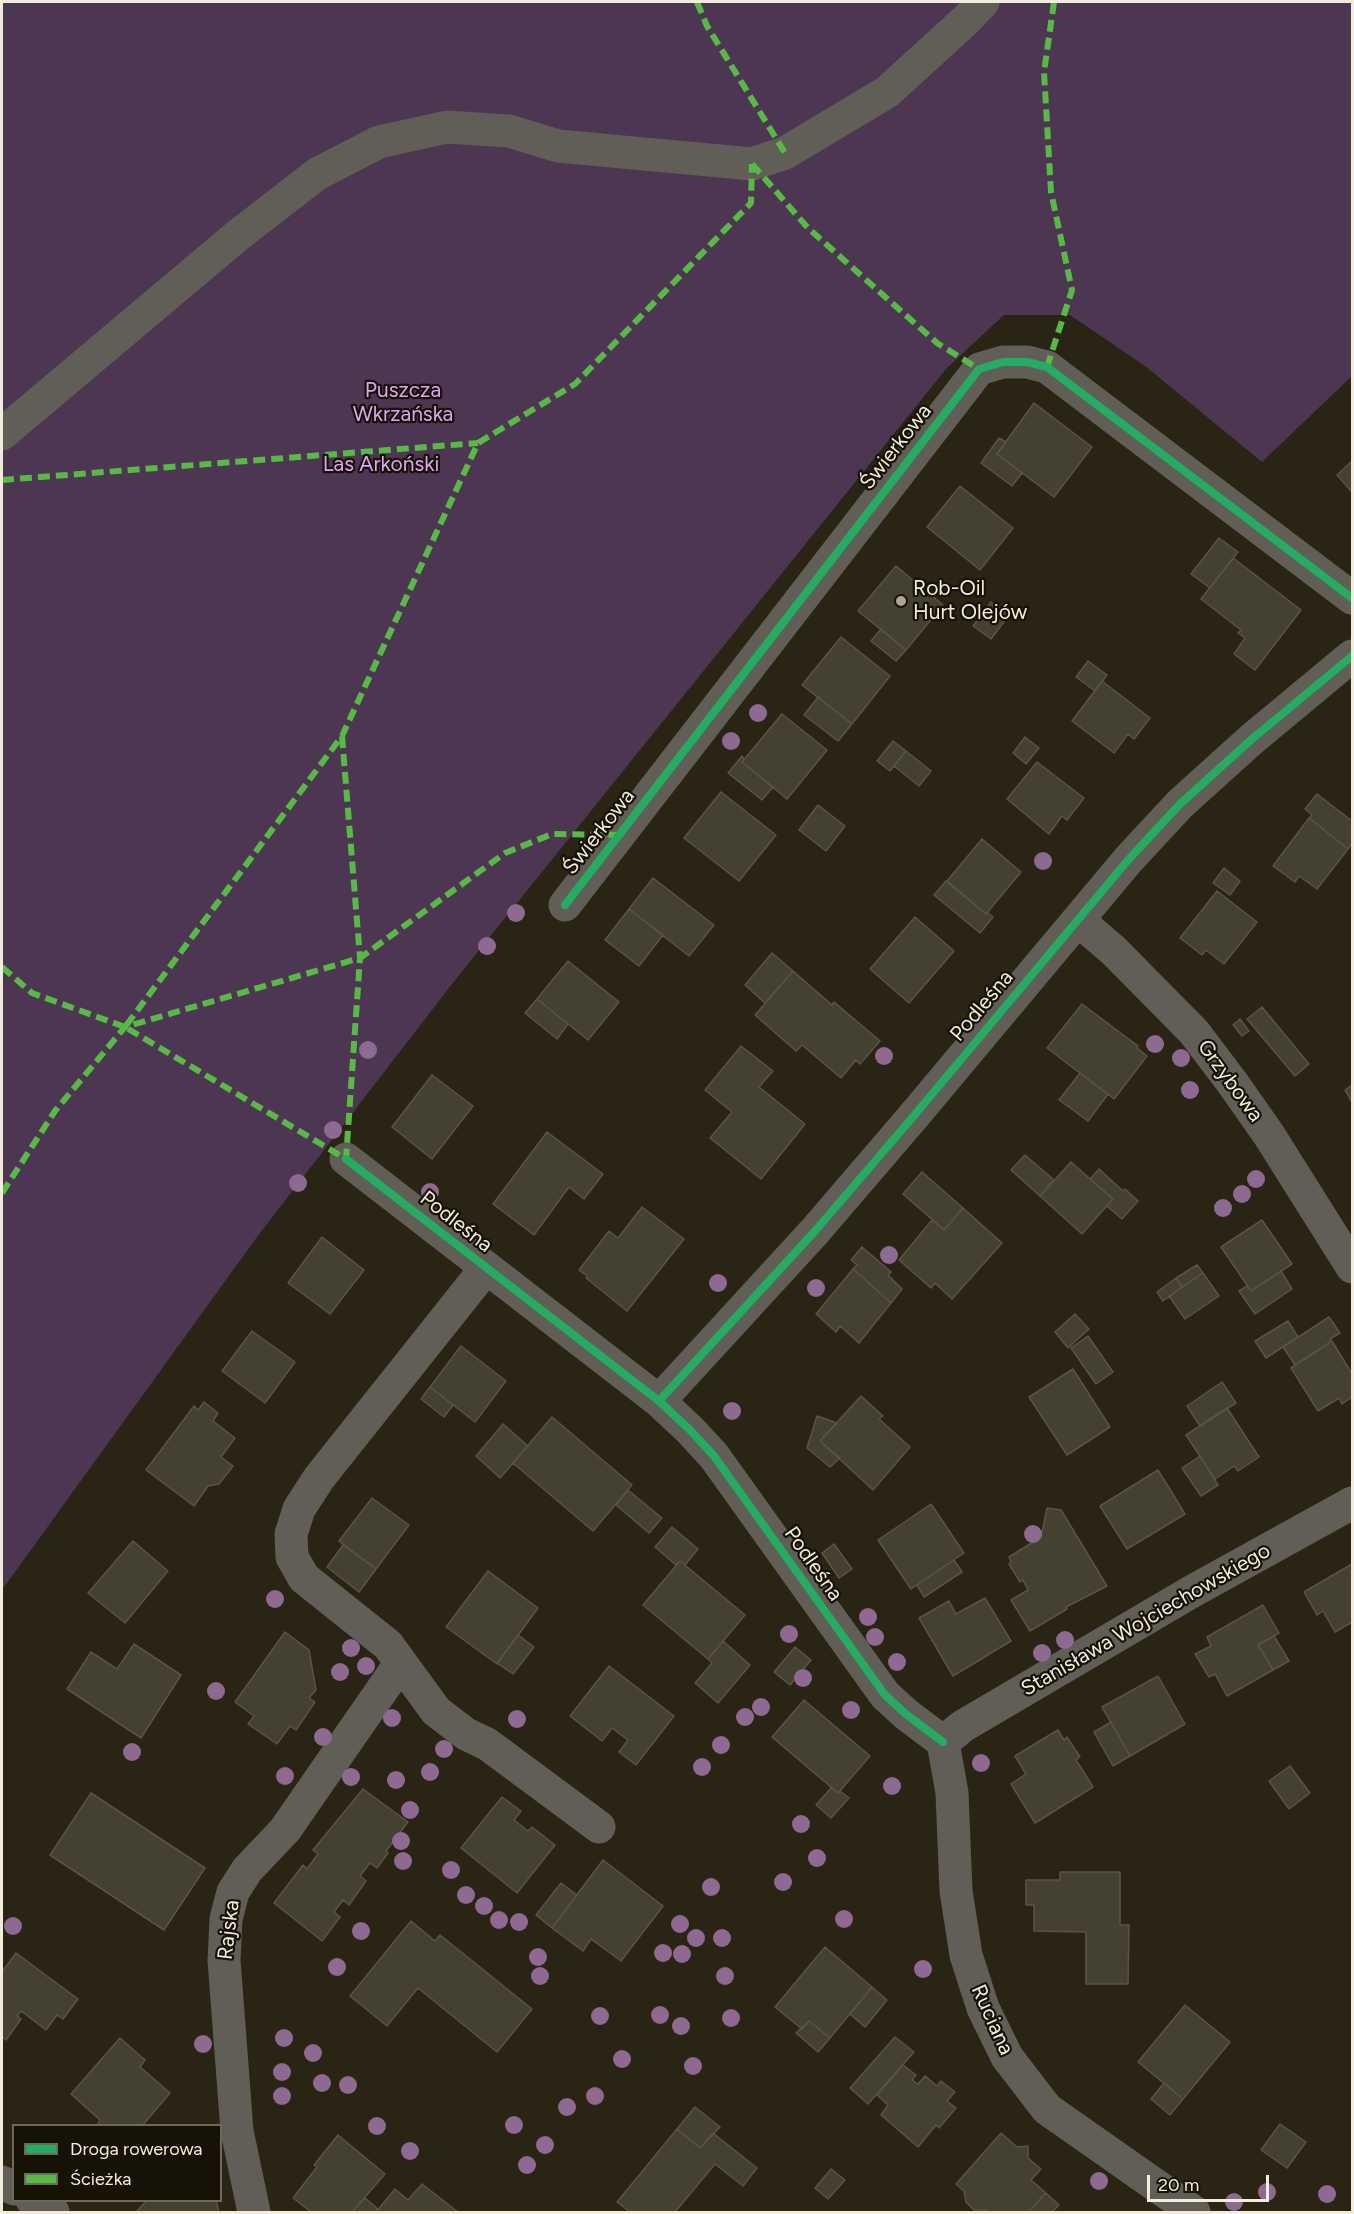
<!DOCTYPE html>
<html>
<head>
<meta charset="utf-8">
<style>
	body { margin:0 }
	#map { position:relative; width:1354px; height:2214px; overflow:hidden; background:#292414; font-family:Figtree,sans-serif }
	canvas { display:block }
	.frame { position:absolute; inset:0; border:3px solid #f2ecdb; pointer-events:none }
	.legend { position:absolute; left:12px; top:2124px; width:210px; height:78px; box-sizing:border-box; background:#161206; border:2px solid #6e695b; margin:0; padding:8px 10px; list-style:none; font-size:18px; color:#f2ecdb }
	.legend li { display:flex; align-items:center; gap:12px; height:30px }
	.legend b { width:30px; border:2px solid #6e695b }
	.scale { position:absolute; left:1147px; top:2175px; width:122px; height:27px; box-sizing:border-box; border:3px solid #f2ecdb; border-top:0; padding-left:8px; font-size:18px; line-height:21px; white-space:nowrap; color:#f2ecdb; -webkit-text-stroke:4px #161206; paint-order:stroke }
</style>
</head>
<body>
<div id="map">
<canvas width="1354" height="2214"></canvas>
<div class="frame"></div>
<ul class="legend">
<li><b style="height:8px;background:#26ab63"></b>Droga rowerowa</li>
<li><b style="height:8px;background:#58b947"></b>Ścieżka</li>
</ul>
<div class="scale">20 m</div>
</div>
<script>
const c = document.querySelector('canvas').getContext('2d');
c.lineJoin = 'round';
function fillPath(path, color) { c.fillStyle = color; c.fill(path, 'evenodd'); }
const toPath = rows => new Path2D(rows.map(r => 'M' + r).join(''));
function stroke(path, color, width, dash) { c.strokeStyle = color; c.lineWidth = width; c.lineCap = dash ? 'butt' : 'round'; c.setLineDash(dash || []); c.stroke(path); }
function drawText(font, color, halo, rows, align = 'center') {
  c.font = font + ' Figtree,sans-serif'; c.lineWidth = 4.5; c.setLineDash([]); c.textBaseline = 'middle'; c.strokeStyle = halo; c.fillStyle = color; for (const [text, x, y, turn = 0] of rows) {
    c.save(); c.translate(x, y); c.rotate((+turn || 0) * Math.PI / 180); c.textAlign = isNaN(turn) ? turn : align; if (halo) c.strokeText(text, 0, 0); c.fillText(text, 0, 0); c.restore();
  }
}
fillPath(toPath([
	[2,2,1352,2,1352,376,1262,462,1145,366,1070,315,1004,315,946,369,452,984,257,1237,2,1590]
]), '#4c3651');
const building = toPath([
	[1034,403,1092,447,1054,497,997,454,1034,403],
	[999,438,1006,442,997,454,1022,473,1012,486,981,463,999,438],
	[1352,461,1352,492,1337,475,1352,461],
	[960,486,1013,528,980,570,927,527,960,486],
	[1219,538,1238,552,1210,588,1191,574,1219,538],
	[1233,558,1301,610,1255,670,1234,654,1245,638,1238,633,1241,630,1201,599,1233,558],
	[896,566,943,605,906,650,858,611,896,566],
	[991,602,1009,615,991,639,973,626,991,602],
	[881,629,906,650,896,661,871,641,881,629],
	[841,637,890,676,852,724,802,685,841,637],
	[1088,661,1107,675,1095,691,1076,677,1088,661],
	[1102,681,1150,718,1134,739,1128,734,1114,753,1072,721,1102,681],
	[818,697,852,724,838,741,804,715,818,697],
	[782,714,827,750,787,799,742,762,782,714],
	[1025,737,1039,748,1026,764,1013,753,1025,737],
	[893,741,906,751,890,771,877,761,893,741],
	[906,751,931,771,919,786,894,766,906,751],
	[742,756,744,759,742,762,773,787,762,800,728,773,742,756],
	[1037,762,1084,798,1067,820,1062,816,1049,834,1007,799,1037,762],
	[721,792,776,835,739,881,684,838,721,792],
	[1317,794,1352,821,1352,843,1348,849,1309,818,1312,815,1305,809,1317,794],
	[818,805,845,826,826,851,799,830,818,805],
	[1309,818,1348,849,1317,889,1299,876,1295,882,1273,866,1309,818],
	[982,839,1021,872,986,914,947,881,982,839],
	[1224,868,1240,881,1230,895,1213,883,1224,868],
	[653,878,714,925,689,956,629,909,653,878],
	[946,881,986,914,988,913,993,917,980,933,934,895,946,881],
	[1217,891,1257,922,1224,964,1206,950,1202,955,1180,938,1217,891],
	[629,909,663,935,639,966,605,940,629,909],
	[915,917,954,951,909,1003,870,969,915,917],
	[772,953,793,971,765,1003,745,985,772,953],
	[568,961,619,1002,588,1040,537,999,568,961],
	[793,971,832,1005,834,1002,880,1041,860,1064,856,1060,841,1078,802,1045,796,1051,755,1015,793,971],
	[537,999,568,1024,557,1039,525,1013,537,999],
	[1082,1004,1138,1046,1137,1048,1147,1056,1114,1099,1047,1048,1082,1004],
	[1262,1007,1309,1064,1295,1076,1247,1019,1262,1007],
	[1240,1019,1249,1031,1242,1036,1233,1025,1240,1019],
	[741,1046,773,1071,759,1087,805,1124,761,1179,710,1138,732,1112,705,1090,741,1046],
	[1080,1073,1108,1094,1088,1121,1059,1100,1080,1073],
	[432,1075,473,1106,432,1159,392,1127,432,1075],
	[1352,1085,1352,1102,1345,1090,1352,1085],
	[547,1132,603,1174,584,1199,569,1187,534,1235,493,1204,547,1132],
	[1025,1155,1054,1180,1040,1196,1011,1170,1025,1155],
	[1071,1162,1113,1199,1082,1234,1040,1196,1071,1162],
	[1099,1169,1123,1191,1125,1189,1138,1201,1122,1219,1107,1206,1113,1199,1090,1179,1099,1169],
	[922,1172,963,1208,944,1230,903,1194,922,1172],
	[642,1207,684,1239,627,1311,586,1278,587,1276,579,1270,609,1231,618,1238,642,1207],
	[963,1208,1002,1243,952,1299,935,1283,931,1288,899,1260,932,1220,944,1230,963,1208],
	[1262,1220,1292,1264,1251,1291,1221,1247,1262,1220],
	[322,1237,364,1270,330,1314,288,1283,322,1237],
	[862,1247,891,1272,888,1275,902,1289,891,1303,853,1269,857,1265,851,1260,862,1247],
	[1197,1265,1203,1273,1182,1287,1176,1278,1197,1265],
	[853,1269,891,1303,859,1343,840,1326,836,1332,816,1314,853,1269],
	[1281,1271,1292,1289,1255,1314,1239,1291,1247,1286,1251,1291,1281,1271],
	[1203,1273,1219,1296,1185,1319,1169,1296,1203,1273],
	[1176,1278,1182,1287,1163,1301,1157,1292,1176,1278],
	[1075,1314,1089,1329,1068,1348,1055,1332,1075,1314],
	[1329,1317,1340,1333,1330,1339,1332,1341,1295,1365,1283,1347,1329,1317],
	[1288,1321,1298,1337,1266,1358,1255,1341,1288,1321],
	[252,1331,295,1362,265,1403,222,1371,252,1331],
	[1088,1336,1113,1372,1096,1384,1071,1348,1088,1336],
	[1332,1341,1352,1374,1352,1397,1342,1404,1339,1398,1318,1411,1291,1368,1332,1341],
	[461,1346,506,1381,475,1422,430,1387,461,1346],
	[1073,1369,1110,1427,1067,1455,1029,1397,1073,1369],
	[1222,1382,1236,1403,1200,1426,1187,1406,1222,1382],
	[430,1387,453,1405,444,1417,421,1399,430,1387],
	[861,1396,883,1416,879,1419,910,1447,873,1490,820,1441,861,1396],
	[204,1402,218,1413,213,1421,235,1438,221,1457,233,1466,219,1484,208,1486,194,1506,146,1470,194,1406,198,1410,204,1402],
	[1227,1408,1259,1457,1238,1471,1234,1466,1215,1479,1186,1435,1227,1408],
	[817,1416,837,1423,820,1441,840,1458,830,1467,807,1448,817,1416],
	[552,1417,632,1485,593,1531,513,1463,552,1417],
	[503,1424,528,1446,500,1478,476,1456,503,1424],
	[1200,1456,1218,1485,1201,1496,1182,1468,1200,1456],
	[1158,1470,1185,1514,1127,1549,1100,1506,1158,1470],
	[628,1490,662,1518,649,1533,616,1505,628,1490],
	[372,1498,409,1525,376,1569,339,1541,372,1498],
	[931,1504,964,1553,911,1589,878,1540,931,1504],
	[1047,1508,1061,1510,1107,1586,1066,1607,1067,1609,1030,1631,1011,1600,1028,1590,1023,1580,1020,1582,1009,1564,1011,1562,1009,1557,1041,1537,1047,1508],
	[672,1527,698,1549,685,1565,680,1561,676,1565,655,1547,672,1527],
	[133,1541,168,1571,125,1623,88,1593,133,1541],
	[834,1544,852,1569,839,1578,822,1553,834,1544],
	[343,1545,376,1569,359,1592,327,1567,343,1545],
	[954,1560,962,1572,924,1597,917,1585,954,1560],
	[680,1561,745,1615,708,1659,643,1605,680,1561],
	[1352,1564,1352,1622,1335,1632,1323,1611,1317,1615,1304,1592,1352,1564],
	[488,1571,538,1608,497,1664,446,1627,488,1571],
	[985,1598,1011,1641,953,1676,919,1618,949,1601,956,1614,985,1598],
	[1263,1605,1279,1633,1258,1645,1273,1670,1227,1696,1215,1674,1209,1677,1195,1654,1211,1646,1207,1637,1263,1605],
	[285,1632,309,1650,316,1690,309,1698,315,1702,296,1730,290,1726,277,1744,248,1724,254,1716,235,1702,285,1632],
	[518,1635,534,1647,513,1674,497,1663,518,1635],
	[1274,1636,1289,1661,1273,1670,1258,1645,1274,1636],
	[723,1641,750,1665,718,1703,695,1683,712,1663,708,1659,723,1641],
	[134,1644,181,1675,141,1738,67,1689,91,1652,117,1669,134,1644],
	[795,1647,811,1660,790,1685,774,1672,795,1647],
	[609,1666,674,1716,636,1765,619,1752,628,1740,612,1728,602,1741,570,1716,609,1666],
	[1158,1676,1185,1724,1130,1756,1102,1707,1158,1676],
	[804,1700,870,1756,838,1793,772,1737,804,1700],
	[1111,1722,1130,1756,1113,1766,1094,1732,1111,1722],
	[1058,1730,1064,1740,1067,1737,1080,1757,1076,1760,1093,1787,1035,1823,1011,1784,1026,1774,1015,1756,1058,1730],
	[1290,1766,1310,1793,1289,1809,1269,1781,1290,1766],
	[831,1788,838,1793,840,1791,849,1798,831,1818,816,1805,831,1788],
	[363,1789,408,1822,386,1851,388,1853,377,1868,370,1863,360,1876,366,1881,349,1905,343,1900,334,1912,340,1917,322,1941,274,1903,303,1865,307,1869,318,1854,313,1850,363,1789],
	[91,1793,205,1868,164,1930,50,1855,91,1793],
	[502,1797,521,1811,514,1820,528,1831,532,1827,555,1845,517,1893,461,1848,502,1797],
	[603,1860,663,1906,621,1961,591,1939,583,1951,552,1928,603,1860],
	[1060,1872,1120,1872,1120,1925,1129,1925,1128,1984,1086,1984,1086,1932,1034,1931,1034,1905,1026,1905,1026,1880,1060,1880,1060,1872],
	[561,1883,577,1895,552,1928,536,1915,561,1883],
	[411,1921,435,1941,440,1935,532,2009,497,2052,418,1988,387,2026,350,1996,411,1921],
	[825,1947,872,1987,830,2038,809,2021,802,2029,775,2007,825,1947],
	[16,1953,78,1999,63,2019,57,2015,46,2030,21,2011,17,2016,21,2019,6,2040,2,2037,2,1972,16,1953],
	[872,1987,887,2000,865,2027,850,2014,872,1987],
	[1185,2005,1230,2042,1183,2099,1138,2062,1185,2005],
	[809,2021,830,2038,818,2052,796,2033,809,2021],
	[895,2037,914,2052,868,2104,850,2088,895,2037],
	[120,2038,145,2060,140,2067,170,2093,142,2126,97,2126,100,2120,71,2094,120,2038],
	[903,2065,916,2075,912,2080,918,2084,925,2076,937,2086,941,2081,955,2092,947,2101,956,2108,939,2128,936,2125,918,2147,881,2115,888,2105,877,2095,903,2065],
	[1164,2083,1183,2099,1170,2115,1151,2099,1164,2083],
	[695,2107,720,2127,700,2148,677,2129,695,2107],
	[1280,2124,1306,2142,1287,2168,1261,2150,1280,2124],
	[677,2129,700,2148,713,2133,757,2168,743,2186,715,2164,675,2212,630,2212,617,2202,677,2129],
	[1001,2133,1017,2147,1028,2146,1028,2158,1041,2169,1031,2180,1046,2193,1028,2212,988,2212,985,2210,974,2210,966,2202,964,2191,956,2184,1001,2133],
	[338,2135,385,2174,352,2212,311,2212,293,2198,317,2167,314,2165,338,2135],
	[831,2169,845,2180,828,2199,815,2188,831,2169],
	[422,2184,458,2212,376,2212,395,2189,408,2200,422,2184],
	[1046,2193,1059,2205,1052,2212,1028,2212,1046,2193],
	[365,2198,378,2209,376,2212,352,2212,365,2198],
	[147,2200,216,2200,219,2212,136,2212,147,2200]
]);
fillPath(building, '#454131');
stroke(building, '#595447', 1.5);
stroke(toPath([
	[2,434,237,236,317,174,379,142,447,127,509,131,558,146,752,164,785,153,887,92,967,19,983,2],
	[565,905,979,369,1003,362,1027,362,1047,367,1352,598],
	[1078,920,1114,951,1194,1032,1234,1085,1269,1135,1352,1267],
	[346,1159,659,1401,690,1430,714,1456,885,1695,907,1715,943,1742],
	[486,1268,319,1478,299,1509,291,1534,292,1557,304,1578,388,1645,436,1711,466,1734,487,1744,599,1827],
	[659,1401,815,1231,912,1118,1128,860,1180,804,1252,739,1352,656],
	[943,1742,952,1793,956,1891,966,1955,983,2008,1007,2057,1047,2109,1194,2212],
	[943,1742,963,1726,1191,1592,1352,1503],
	[2,2182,14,2189],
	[32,2200,53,2212],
	[254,2212,237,2131,224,1960,226,1919,233,1892,247,1870,285,1830,400,1664]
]), '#605e56', 33);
stroke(toPath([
	[697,2,707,26,785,153],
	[752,164,808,228,937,343,979,369],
	[1047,367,1072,290,1051,192,1044,72,1054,2],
	[2,480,478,443],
	[342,736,360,958,346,1159,125,1027,342,736,478,443,575,384,751,203,752,164],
	[2,967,32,993,125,1027],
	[2,1193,55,1111,125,1027,360,958,505,853,552,834,619,835]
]), '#58b947', 6, [12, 6]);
stroke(toPath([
	[565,905,979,369,1003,362,1027,362,1047,367,1352,598],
	[346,1159,659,1401,690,1430,714,1456,885,1695,907,1715,943,1742],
	[659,1401,815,1231,912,1118,1128,860,1180,804,1252,739,1352,656]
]), '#26ab63', 8);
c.fillStyle = '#8e6991';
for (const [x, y] of [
	[758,713],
	[731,741],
	[1043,861],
	[516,913],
	[487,946],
	[1155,1044],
	[368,1050],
	[884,1056],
	[1181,1058],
	[1190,1090],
	[333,1130],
	[1256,1179],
	[298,1183],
	[430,1192],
	[1242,1194],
	[1223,1208],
	[889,1255],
	[718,1283],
	[816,1288],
	[732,1411],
	[1033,1534],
	[275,1599],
	[868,1617],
	[789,1634],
	[875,1637],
	[1065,1640],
	[351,1648],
	[1042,1653],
	[897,1662],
	[366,1666],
	[340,1672],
	[803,1678],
	[216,1691],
	[761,1707],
	[851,1710],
	[745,1717],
	[392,1718],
	[517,1719],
	[323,1737],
	[721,1745],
	[444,1749],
	[132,1752],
	[981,1763],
	[702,1767],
	[430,1772],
	[285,1776],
	[351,1777],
	[396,1780],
	[892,1786],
	[410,1810],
	[801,1824],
	[401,1841],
	[817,1858],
	[403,1861],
	[451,1870],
	[783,1882],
	[711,1887],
	[466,1895],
	[484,1906],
	[844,1919],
	[499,1920],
	[519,1922],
	[680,1924],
	[13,1926],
	[361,1931],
	[696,1938],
	[722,1938],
	[663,1953],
	[682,1954],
	[538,1957],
	[337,1967],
	[923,1969],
	[540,1976],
	[725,1976],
	[660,2015],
	[600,2016],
	[731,2018],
	[681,2026],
	[284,2038],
	[203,2044],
	[313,2053],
	[622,2059],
	[693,2066],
	[282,2072],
	[322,2083],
	[348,2085],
	[282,2096],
	[595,2096],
	[567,2107],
	[514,2125],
	[377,2126],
	[545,2145],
	[410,2151],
	[527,2165],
	[1099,2181],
	[1267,2192],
	[1327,2194],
	[1234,2202]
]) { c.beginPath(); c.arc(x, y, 9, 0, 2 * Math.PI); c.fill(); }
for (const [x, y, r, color] of [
	[901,601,6,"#aca695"]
]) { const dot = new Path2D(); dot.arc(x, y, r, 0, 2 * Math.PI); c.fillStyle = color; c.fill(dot); stroke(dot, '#161206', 2); }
drawText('21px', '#e0a2f8', '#161206', [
	["Puszcza",403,391],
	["Wkrzańska",403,415],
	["Las Arkoński",381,465]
]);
drawText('21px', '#f2ecdb', '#161206', [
	["Świerkowa",896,447,-52],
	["Świerkowa",599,832,-52],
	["Podleśna",982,1006,-50],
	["Grzybowa",1230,1081,54],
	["Podleśna",456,1222,38],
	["Podleśna",813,1564,55],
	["Stanisława Wojciechowskiego",1146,1620,-30],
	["Rajska",229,1930,-83],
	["Ruciana",992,2020,66]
]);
drawText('21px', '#f2ecdb', '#161206', [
	["Rob-Oil",913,589],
	["Hurt Olejów",913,613]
], 'left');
</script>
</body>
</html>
